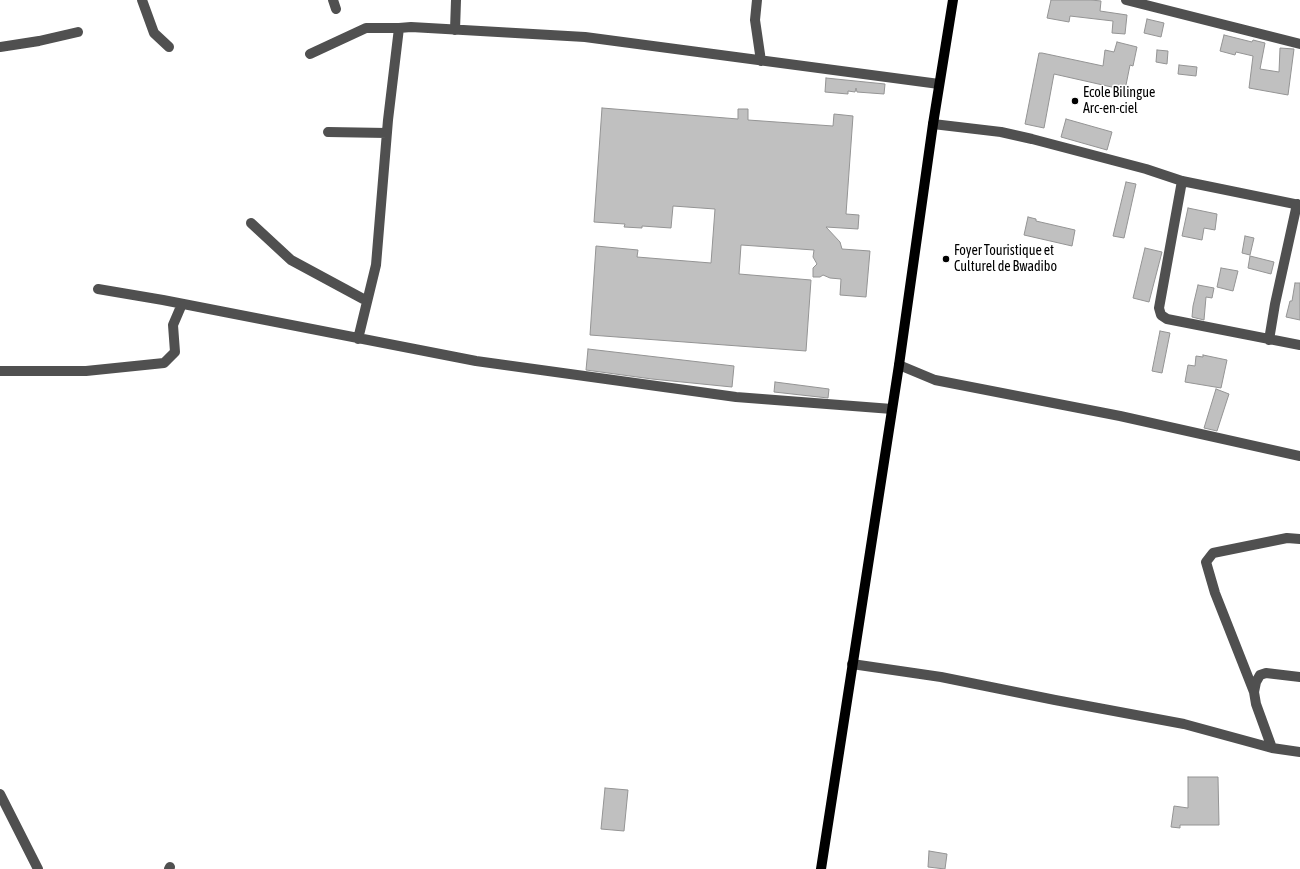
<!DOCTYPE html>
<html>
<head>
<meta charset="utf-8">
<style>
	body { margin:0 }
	canvas { display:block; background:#fff }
</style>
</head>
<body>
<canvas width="1300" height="869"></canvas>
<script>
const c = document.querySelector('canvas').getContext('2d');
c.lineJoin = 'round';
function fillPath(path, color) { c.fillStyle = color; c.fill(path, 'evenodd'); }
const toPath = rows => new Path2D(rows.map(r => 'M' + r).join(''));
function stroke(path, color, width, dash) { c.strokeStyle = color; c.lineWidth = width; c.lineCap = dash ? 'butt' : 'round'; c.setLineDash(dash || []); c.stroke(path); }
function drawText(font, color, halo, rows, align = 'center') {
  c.font = font + ' "Asap Condensed",sans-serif'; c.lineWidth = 3; c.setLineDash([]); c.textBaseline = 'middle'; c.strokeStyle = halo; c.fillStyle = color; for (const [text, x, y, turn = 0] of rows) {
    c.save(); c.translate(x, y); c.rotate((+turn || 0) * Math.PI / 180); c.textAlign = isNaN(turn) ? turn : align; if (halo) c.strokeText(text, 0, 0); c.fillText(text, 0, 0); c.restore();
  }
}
const building = toPath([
	[1051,0,1091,0,1101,1,1100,11,1127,15,1125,34,1112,33,1113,21,1070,16,1069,22,1047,18,1051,0],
	[1147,19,1164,23,1161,37,1144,33,1147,19],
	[1224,35,1252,42,1253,40,1265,43,1260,69,1279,72,1280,48,1294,49,1288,95,1249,88,1253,56,1236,52,1235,55,1220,51,1224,35],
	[1117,42,1137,47,1133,66,1130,65,1125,90,1054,74,1044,128,1025,124,1039,53,1042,53,1103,66,1105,50,1114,52,1117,42],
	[1157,50,1168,51,1167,64,1156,62,1157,50],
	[1179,65,1197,67,1196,76,1178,74,1179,65],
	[826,78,885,84,884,94,857,92,856,88,855,92,848,91,848,94,825,92,826,78],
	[602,108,738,119,738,109,748,109,748,120,833,126,834,114,853,116,846,214,859,215,858,229,826,227,840,242,842,249,870,251,866,297,840,295,841,279,830,278,823,275,820,277,813,277,813,268,817,264,813,257,814,250,741,245,739,274,811,280,806,351,590,335,596,246,638,250,637,257,711,263,715,209,673,206,671,228,642,226,642,228,624,227,625,224,594,222,602,108],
	[1066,119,1112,132,1107,150,1061,137,1066,119],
	[1126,182,1136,184,1124,238,1113,236,1126,182],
	[1188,208,1217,214,1215,230,1204,228,1202,240,1182,236,1188,208],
	[1028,217,1036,219,1036,221,1075,230,1072,246,1024,235,1028,217],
	[1245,236,1254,238,1250,255,1242,253,1245,236],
	[1145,248,1162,252,1149,302,1133,298,1145,248],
	[1250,256,1274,262,1271,274,1248,268,1250,256],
	[1221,268,1238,271,1233,291,1217,287,1221,268],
	[1295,283,1300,283,1300,320,1286,317,1290,301,1292,301,1295,283],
	[1198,285,1214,288,1212,298,1206,297,1204,320,1192,317,1193,306,1198,285],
	[1160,331,1170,333,1162,373,1152,371,1160,331],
	[588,349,734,366,732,387,652,379,586,370,588,349],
	[1203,355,1227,360,1221,388,1185,382,1188,365,1195,366,1196,356,1203,357,1203,355],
	[775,382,829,389,828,398,774,392,775,382],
	[1216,389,1229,394,1217,431,1204,428,1216,389],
	[1188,777,1218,777,1219,825,1180,825,1180,828,1171,827,1174,806,1188,808,1188,777],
	[605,788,628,790,624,831,601,829,605,788],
	[929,851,947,854,945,869,928,867,929,851]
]);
fillPath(building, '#c0c0c0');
stroke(building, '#949494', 1);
stroke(toPath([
	[142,0,154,33,169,47],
	[333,0,336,9],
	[757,0,755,20,761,61],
	[1126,0,1300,44],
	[455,30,456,0],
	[0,47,39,41,78,32],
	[310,54,366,28,399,28],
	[933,124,1001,132,1032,139,1146,169,1182,181,1300,205],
	[328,132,387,133],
	[1182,181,1159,308,1161,315,1167,319,1300,345],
	[251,223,291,260,367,301],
	[98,289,163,300,476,361,736,397,892,409],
	[358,339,376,265,388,120,399,28,411,27,585,37,939,84],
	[1269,340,1275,304,1297,204],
	[899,365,935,380,1120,416,1300,456],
	[0,371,86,371,164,363,175,352,173,325,182,304],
	[852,664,941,677,1055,700,1184,724,1272,748,1300,752],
	[1254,692,1215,593,1206,562,1213,553,1287,538,1300,539],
	[1272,748,1256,704,1254,692,1256,682,1260,675,1266,673,1300,677],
	[0,794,38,869],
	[169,869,170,867]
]), '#505050', 10);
stroke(toPath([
	[821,869,899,365,933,124,953,0]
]), '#000', 10);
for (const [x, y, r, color] of [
	[1075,101,4,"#000"],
	[946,259,4,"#000"]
]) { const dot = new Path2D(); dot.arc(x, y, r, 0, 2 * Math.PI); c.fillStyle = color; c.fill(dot); stroke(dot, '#fff', 1.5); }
drawText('14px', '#000', '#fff', [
	["Ecole Bilingue",1083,93],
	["Arc-en-ciel",1083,109],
	["Foyer Touristique et",954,251],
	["Culturel de Bwadibo",954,267]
], 'left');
</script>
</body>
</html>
